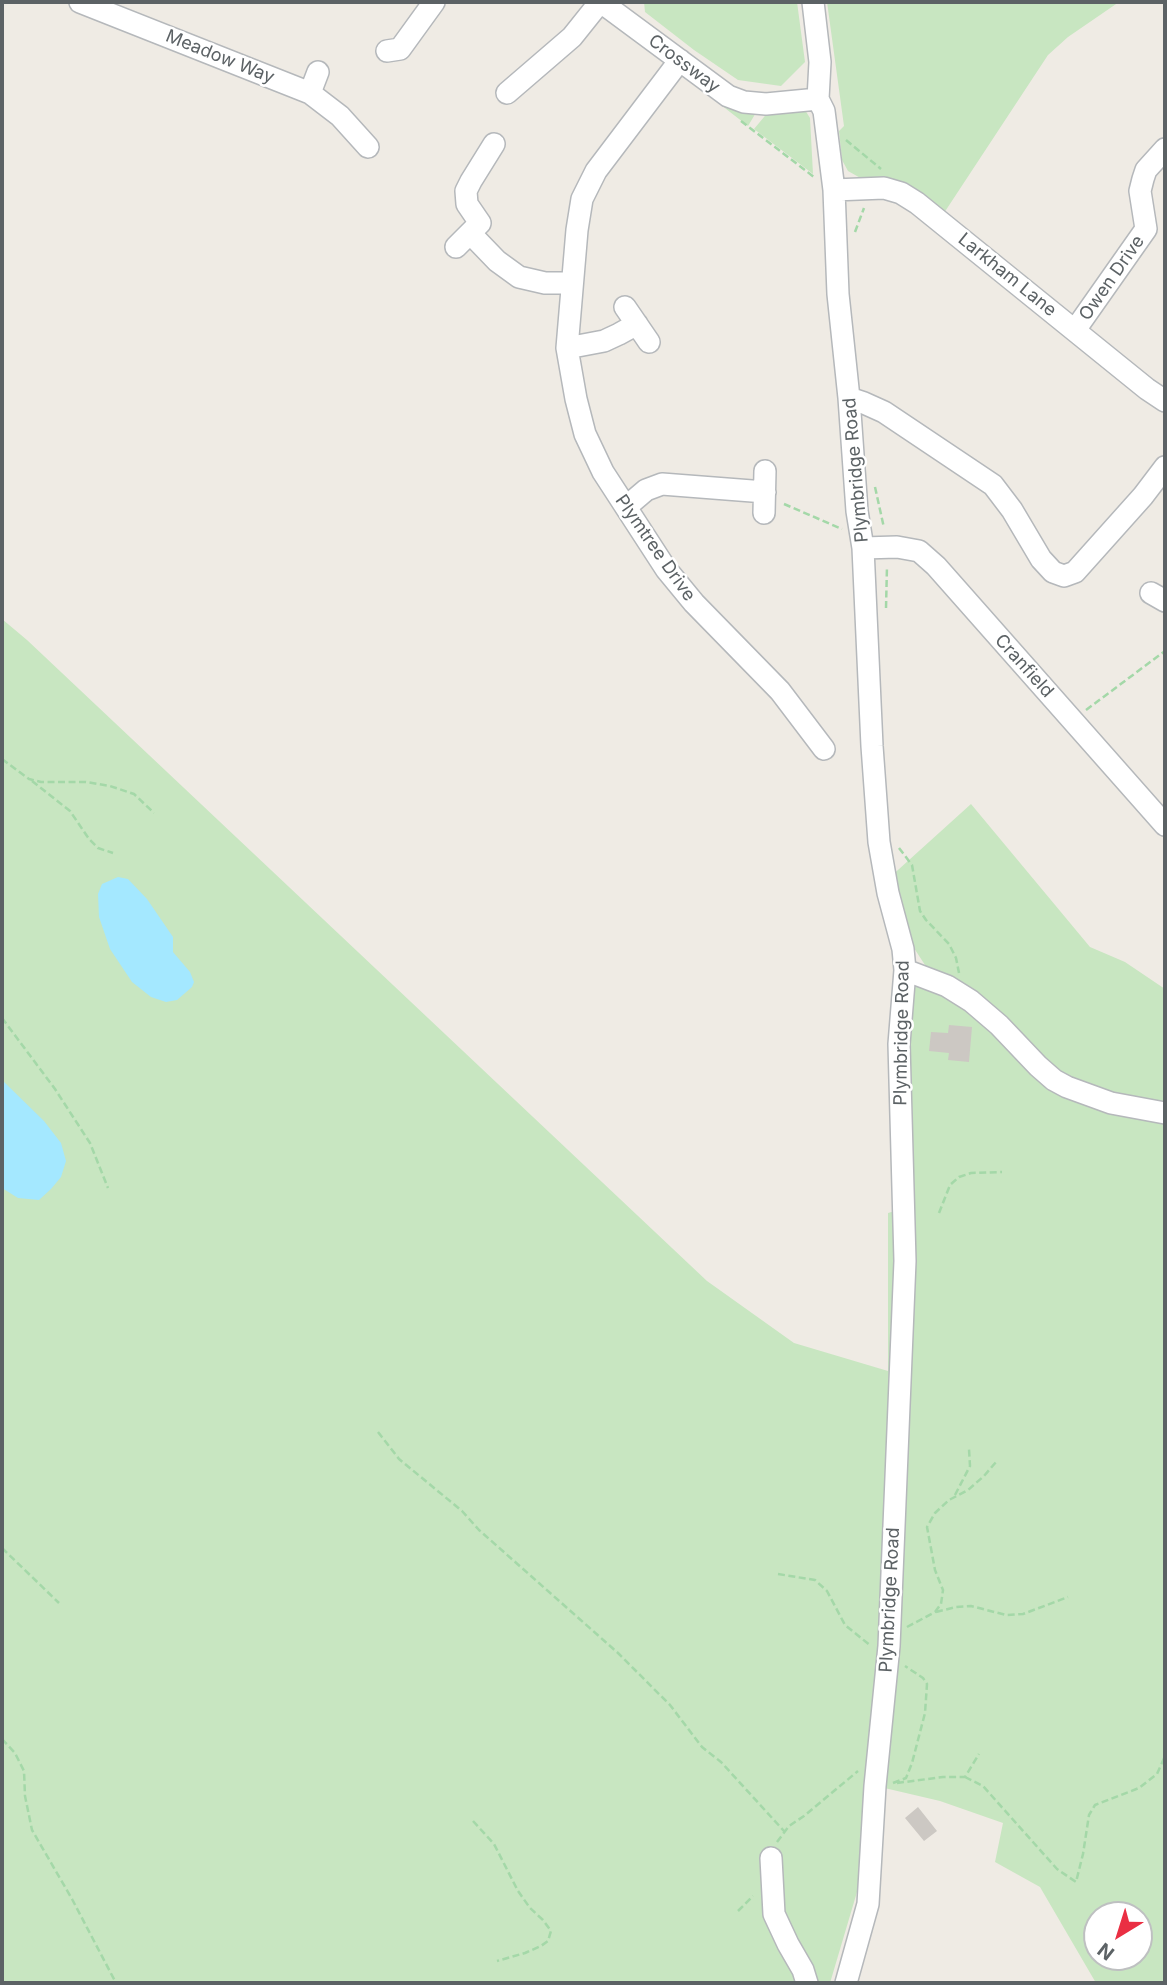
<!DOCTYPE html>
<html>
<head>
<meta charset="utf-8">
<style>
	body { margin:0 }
	#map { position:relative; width:1167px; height:1985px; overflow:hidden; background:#efebe4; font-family:Inter,sans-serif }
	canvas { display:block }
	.frame { position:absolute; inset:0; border:4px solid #5c6265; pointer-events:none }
	.north { position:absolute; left:1083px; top:1901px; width:70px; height:70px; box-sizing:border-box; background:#fff; border:2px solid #bec0c1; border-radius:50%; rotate:218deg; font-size:19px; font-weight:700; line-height:28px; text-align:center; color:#5c6265 }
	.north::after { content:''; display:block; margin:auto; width:24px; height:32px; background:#ea2f43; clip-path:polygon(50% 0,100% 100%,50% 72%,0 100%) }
</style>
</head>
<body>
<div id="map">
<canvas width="1167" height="1985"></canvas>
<div class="frame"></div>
<div class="north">N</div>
</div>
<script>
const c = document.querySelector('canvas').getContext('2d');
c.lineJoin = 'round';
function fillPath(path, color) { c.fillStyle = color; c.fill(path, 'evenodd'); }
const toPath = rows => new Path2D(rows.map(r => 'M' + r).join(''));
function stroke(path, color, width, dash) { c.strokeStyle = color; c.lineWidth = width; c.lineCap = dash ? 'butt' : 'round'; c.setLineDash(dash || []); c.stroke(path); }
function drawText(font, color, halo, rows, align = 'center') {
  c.font = font + ' Inter,sans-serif'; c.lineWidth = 5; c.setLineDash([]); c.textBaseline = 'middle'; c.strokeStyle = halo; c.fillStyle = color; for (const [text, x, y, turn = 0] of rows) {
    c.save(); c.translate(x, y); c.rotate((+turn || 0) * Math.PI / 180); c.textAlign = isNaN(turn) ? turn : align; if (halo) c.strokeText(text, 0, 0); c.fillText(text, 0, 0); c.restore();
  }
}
fillPath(toPath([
	[644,2,797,2,805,62,781,86,738,80,694,50,645,12],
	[827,2,1119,2,1068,37,1048,55,944,213,903,185,883,177,864,180,848,171,842,160,839,131,844,126],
	[721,105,731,105,757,111,748,126],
	[805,110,810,118,813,174,754,129,769,111],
	[2,619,27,640,707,1281,794,1343,888,1371,888,1213,913,1206,908,1002,925,965,912,945,888,879,971,804,1090,947,1125,962,1165,989,1165,1983,1096,1983,1040,1887,995,1862,1003,1823,940,1801,876,1786,857,1892,830,1983,2,1983],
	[1097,1915,1139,1915,1139,1957,1097,1957]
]), '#c8e6c1');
fillPath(toPath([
	[118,877,128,879,147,899,173,937,173,952,190,972,194,982,192,987,177,1000,166,1002,151,997,132,982,110,949,99,917,98,894,102,884],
	[2,1080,44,1121,61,1143,66,1161,61,1177,51,1189,39,1200,18,1198,2,1188]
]), '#a4e8ff');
fillPath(toPath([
	[949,1025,972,1027,969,1062,948,1060,949,1053,929,1051,931,1032,948,1033],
	[918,1807,937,1831,924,1841,905,1818]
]), '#ccc8c3');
const minor = toPath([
	[80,2,310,93,340,116,368,147],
	[601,2,728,96,744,102,766,104,818,99],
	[813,2,820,62,818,99,824,111,834,190,838,294,849,398,857,511,863,548,872,746,879,842,888,893,903,949,905,970,899,1044,905,1261,889,1646,875,1786,868,1904,846,1983],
	[387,51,400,49,434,2],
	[680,60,596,171,582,199,577,230,567,348,576,399,585,434,603,472,666,569,694,603,780,691,824,749],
	[310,93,318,72],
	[507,93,572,37,600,2],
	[834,190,884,188,901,193,917,203,1147,389,1165,401],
	[480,223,467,204,466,191,471,181,494,144],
	[470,233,497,261,519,277,545,283,572,283],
	[456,247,480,223],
	[625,307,649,342],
	[1075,330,1146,229,1140,191,1143,179,1146,170,1165,149],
	[567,348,604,341,619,334,637,324],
	[849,398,864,403,884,412,993,485,1012,510,1041,559,1053,572,1064,576,1075,572,1143,496,1165,467],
	[626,507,646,490,662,484,765,492],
	[764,513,765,471],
	[863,548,897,547,919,551,936,566,1165,825],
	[1151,593,1165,601],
	[905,970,947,986,971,1001,999,1025,1038,1066,1054,1080,1067,1087,1111,1103,1165,1113],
	[771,1858,774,1914,788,1944,803,1970,807,1983]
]);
stroke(minor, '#b5b8bb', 24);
stroke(toPath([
	[741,121,814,177],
	[846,140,881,169],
	[855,232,864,208],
	[875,487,884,528],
	[784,504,842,529],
	[886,608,887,566],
	[1086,710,1165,651],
	[2,759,29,779,41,782,86,782,110,786,134,794,154,813],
	[32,781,70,811,89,839,98,848,113,853],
	[899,848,912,865,920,911,926,920,949,944,956,958,959,973],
	[2,1018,55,1089,90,1143,108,1188],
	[939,1213,950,1185,959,1177,971,1173,1002,1172],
	[378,1432,399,1459,462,1511,479,1530,618,1653,670,1705,702,1747,721,1762,784,1831],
	[955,1495,970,1466,969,1449],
	[2,1548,59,1603],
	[778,1574,815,1580,827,1591,845,1625,871,1646],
	[936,1612,956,1607,971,1606,1006,1615,1023,1614,1068,1597],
	[907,1627,935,1612,941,1604,943,1590,935,1570,927,1527,935,1513,949,1500,968,1490,984,1476,996,1462],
	[2,1739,15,1753,24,1771,25,1796,32,1830,72,1899,116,1983],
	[965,1777,983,1786,1057,1869,1076,1882,1083,1854,1089,1815,1095,1805,1139,1788,1157,1774,1165,1756],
	[893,1783,906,1778,912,1763,925,1713,927,1684,923,1678,905,1666],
	[897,1783,943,1777,965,1777,979,1754],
	[473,1821,494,1844,518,1891,530,1908,543,1920,551,1931,548,1941,541,1946,525,1953,497,1961],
	[777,1842,789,1826,804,1816,858,1771],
	[738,1911,753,1896]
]), '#a4d8a8', 2.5, [7, 3.5]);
stroke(minor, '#fff', 21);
drawText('18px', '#5c6265', '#fff', [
	["Meadow Way",220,57,22],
	["Crossway",684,64,37],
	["Larkham Lane",1007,275,39],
	["Owen Drive",1112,278,-55],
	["Plymbridge Road",856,470,-95],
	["Plymtree Drive",655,548,55],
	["Cranfield",1024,666,48],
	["Plymbridge Road",902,1033,-89],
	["Plymbridge Road",890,1600,-87]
]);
</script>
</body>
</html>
